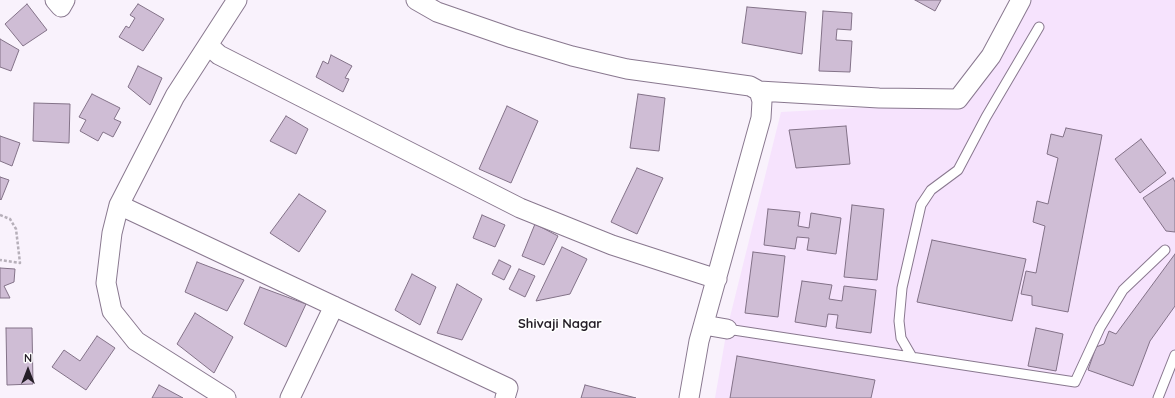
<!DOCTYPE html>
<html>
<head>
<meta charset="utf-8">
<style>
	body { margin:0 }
	#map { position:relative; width:1175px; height:398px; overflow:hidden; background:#f9f2fc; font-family:Quicksand,sans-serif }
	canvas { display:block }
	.north { position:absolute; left:8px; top:350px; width:40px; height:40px; -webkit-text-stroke:3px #fff; paint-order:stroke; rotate:0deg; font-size:11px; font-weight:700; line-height:16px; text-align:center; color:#251e27 }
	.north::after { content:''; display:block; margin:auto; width:14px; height:18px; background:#251e27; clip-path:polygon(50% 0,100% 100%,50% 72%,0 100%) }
</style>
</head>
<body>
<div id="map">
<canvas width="1175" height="398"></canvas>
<div class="north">N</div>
</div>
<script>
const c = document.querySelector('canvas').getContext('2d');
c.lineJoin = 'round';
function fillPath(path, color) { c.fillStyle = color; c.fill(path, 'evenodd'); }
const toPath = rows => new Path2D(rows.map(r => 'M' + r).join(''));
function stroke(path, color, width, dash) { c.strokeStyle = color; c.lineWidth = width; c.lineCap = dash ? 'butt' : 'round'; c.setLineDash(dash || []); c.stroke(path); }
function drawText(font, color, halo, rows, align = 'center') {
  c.font = font + ' Quicksand,sans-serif'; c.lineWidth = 3; c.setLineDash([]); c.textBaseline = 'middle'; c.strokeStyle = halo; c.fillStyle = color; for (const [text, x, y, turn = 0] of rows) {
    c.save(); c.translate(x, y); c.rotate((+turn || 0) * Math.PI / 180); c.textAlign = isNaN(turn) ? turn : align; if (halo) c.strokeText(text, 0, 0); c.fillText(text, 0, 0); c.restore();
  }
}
fillPath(toPath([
	[1022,0,1175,0,1175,398,715,398,727,329,781,112,966,102]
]), '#f6e3fd');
const building = toPath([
	[915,0,941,0,935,11,915,0],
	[27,4,47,30,23,46,5,24,27,4],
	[138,4,164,19,143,51,119,37,126,26,129,28,135,18,130,15,138,4],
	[747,7,806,12,802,54,742,43,747,7],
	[823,11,852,13,851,30,837,29,836,40,852,41,850,72,819,71,823,11],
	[0,39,19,50,11,71,0,67,0,39],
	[331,55,352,66,345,78,349,79,343,92,316,77,323,61,328,64,331,55],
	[138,66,162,78,150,105,128,87,138,66],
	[92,94,120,108,114,119,121,122,113,137,103,132,98,141,80,131,86,120,79,117,92,94],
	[638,94,665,98,659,151,630,148,638,94],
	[34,103,70,104,69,143,33,141,34,103],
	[507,106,538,121,511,183,479,169,507,106],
	[286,116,308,129,296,154,270,141,286,116],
	[846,126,850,164,796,168,789,130,846,126],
	[1066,128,1102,135,1068,312,1032,305,1032,296,1021,294,1026,271,1036,273,1045,226,1033,222,1037,201,1048,204,1058,158,1047,154,1051,134,1063,137,1066,128],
	[0,136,20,143,12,166,0,161,0,136],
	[1141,139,1166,173,1140,193,1115,159,1141,139],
	[637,168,663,178,637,234,611,222,637,168],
	[0,177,9,180,1,200,0,199,0,177],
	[1173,178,1175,182,1175,232,1166,231,1143,198,1173,178],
	[299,194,326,211,299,252,270,233,299,194],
	[852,205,884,209,877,280,844,277,852,205],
	[768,209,800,212,798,226,809,228,811,213,841,218,836,254,807,250,809,238,797,237,795,249,764,245,768,209],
	[482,215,505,225,495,247,473,238,482,215],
	[535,224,558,236,544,265,522,256,535,224],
	[932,240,1026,259,1012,321,917,302,932,240],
	[562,247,587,259,570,294,536,301,562,247],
	[753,252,785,256,778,317,745,313,753,252],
	[1175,254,1175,306,1150,341,1133,386,1088,370,1096,347,1104,344,1109,331,1116,334,1175,254],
	[499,260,511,266,504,280,492,274,499,260],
	[197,262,244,280,227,311,185,292,197,262],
	[0,268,15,269,14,282,4,286,10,298,0,298,0,268],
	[519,269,535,276,525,297,509,289,519,269],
	[412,274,436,287,420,325,395,310,412,274],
	[802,281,832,285,829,299,842,301,844,286,876,290,871,333,836,328,838,315,828,314,826,327,795,322,802,281],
	[457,284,482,299,462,340,437,333,457,284],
	[260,287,306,304,286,347,244,324,260,287],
	[195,313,233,337,214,373,177,344,195,313],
	[6,328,32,328,33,384,7,385,6,328],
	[1036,328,1063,334,1056,371,1028,366,1036,328],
	[97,336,115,348,86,390,52,367,64,350,80,361,97,336],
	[737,356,875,380,871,398,730,398,737,356],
	[159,385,183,398,152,398,159,385],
	[585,385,636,398,581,398,585,385]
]);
fillPath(building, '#cfbdd5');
stroke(building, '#837288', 1);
const lane = toPath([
	[727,329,1075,382,1100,328,1123,290,1165,250],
	[912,357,901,338,899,321,902,288,921,205,931,190,958,170,986,117,1039,27],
	[1158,398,1175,355]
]);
const street = toPath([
	[55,0,61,7,65,0],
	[416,0,437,12,512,38,572,56,627,69,750,86,759,91,762,101,761,118,699,341,689,398],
	[208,45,219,55,520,208,612,245,717,279],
	[759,91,879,98,958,99,991,56,1021,0],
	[119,205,508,388,505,398],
	[704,325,727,329],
	[226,398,136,341,112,311,106,283,112,233,119,205,175,96,237,0],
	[290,398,334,306]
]);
stroke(lane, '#89788f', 11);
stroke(street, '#89788f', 21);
stroke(toPath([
	[0,215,10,219,16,229,20,263,0,260]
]), '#b6afb9', 2.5, [3, 2]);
stroke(lane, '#fff', 9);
stroke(street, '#fff', 19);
drawText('bold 13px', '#251e27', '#fff', [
	["Shivaji Nagar",560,324]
]);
</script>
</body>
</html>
